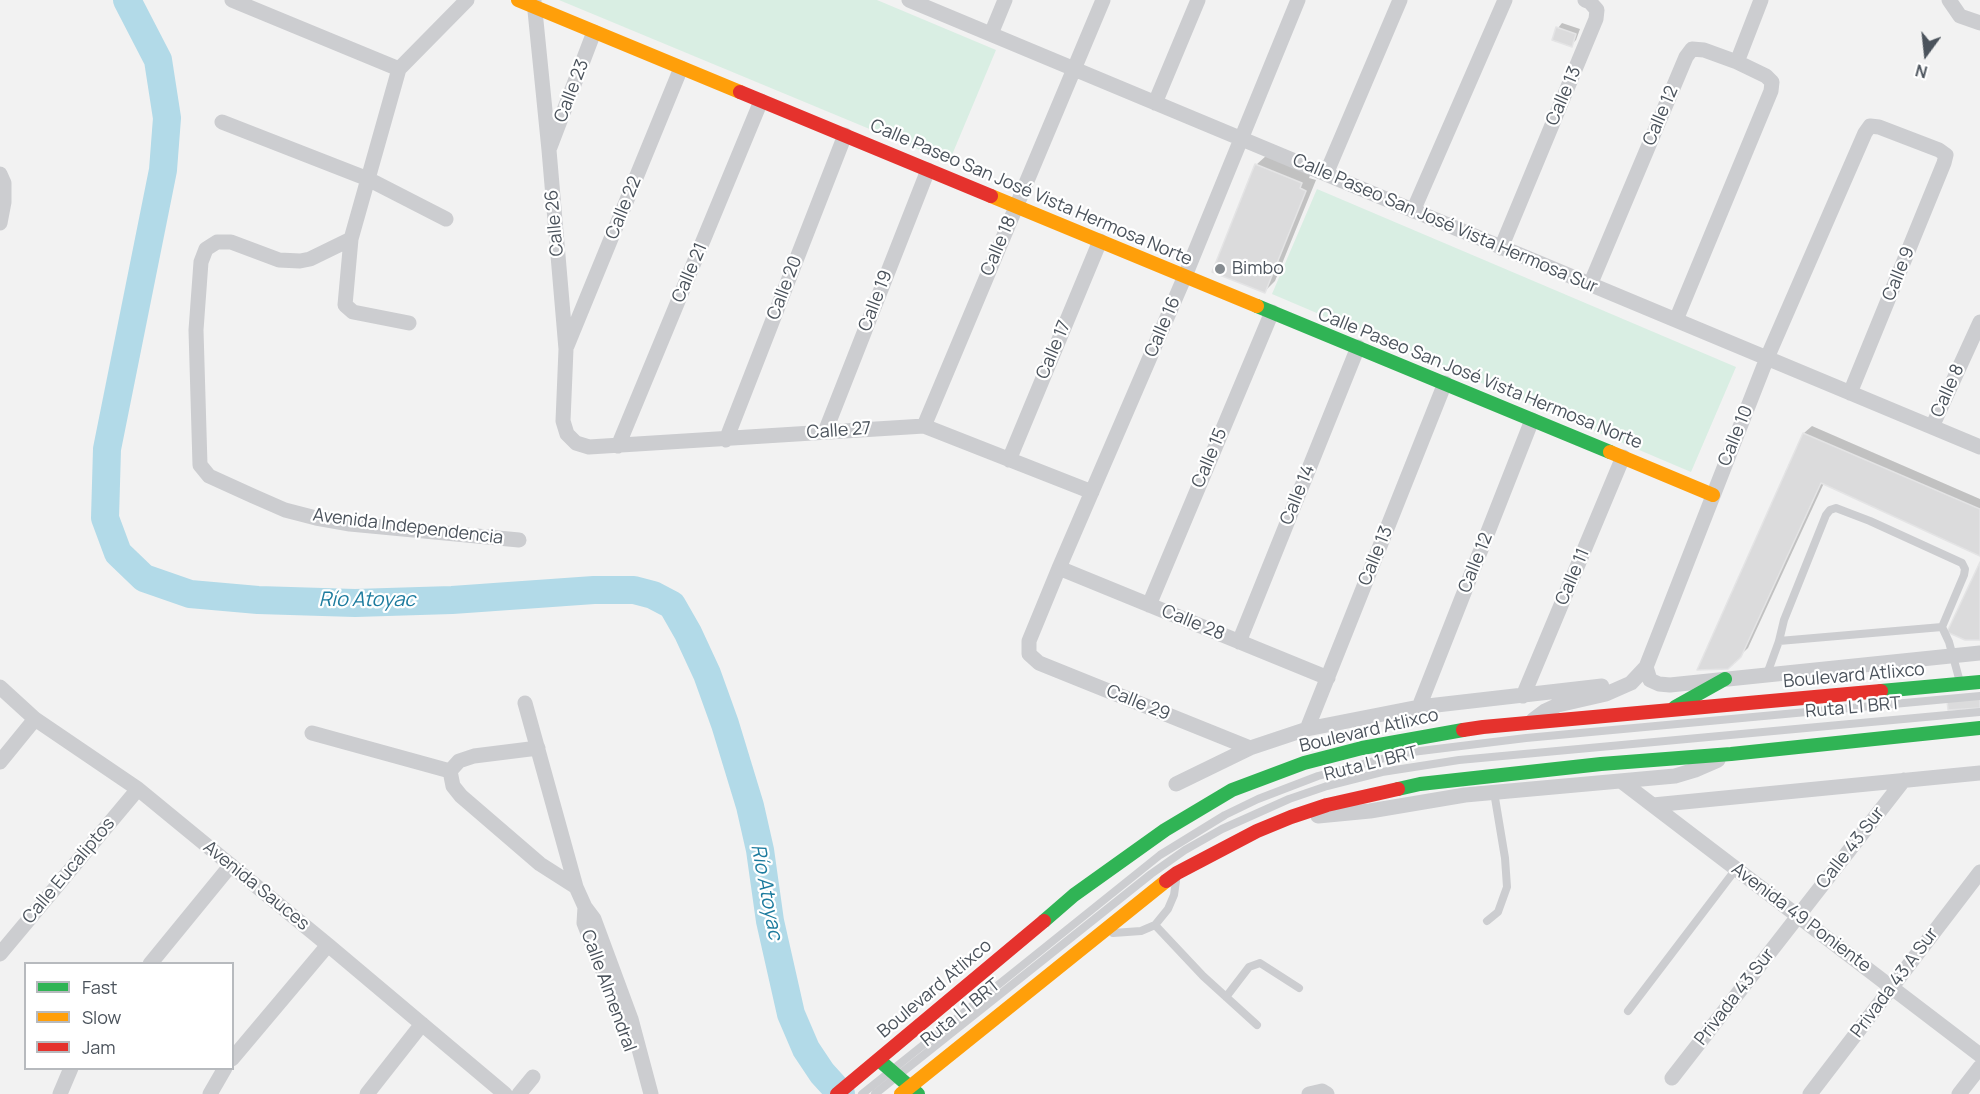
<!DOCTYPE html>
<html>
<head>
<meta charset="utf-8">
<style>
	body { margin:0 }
	#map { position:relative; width:1980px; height:1094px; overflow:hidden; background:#f2f2f2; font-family:Manrope,sans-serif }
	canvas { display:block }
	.legend { position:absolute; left:24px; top:962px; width:210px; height:108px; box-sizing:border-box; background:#fff; border:2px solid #b7babe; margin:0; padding:8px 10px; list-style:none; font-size:18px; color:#4b535c }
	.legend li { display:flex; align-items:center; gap:12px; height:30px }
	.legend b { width:30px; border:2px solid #b7babe }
	.north { position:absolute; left:1896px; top:24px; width:60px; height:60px; -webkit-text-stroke:4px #fff; paint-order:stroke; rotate:195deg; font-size:16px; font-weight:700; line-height:24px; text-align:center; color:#4b535c }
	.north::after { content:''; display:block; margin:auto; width:21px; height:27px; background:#4b535c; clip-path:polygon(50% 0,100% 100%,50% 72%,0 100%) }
</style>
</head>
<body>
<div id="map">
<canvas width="1980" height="1094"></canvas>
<ul class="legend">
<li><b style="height:8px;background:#30b455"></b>Fast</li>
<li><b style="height:8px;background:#ff9f0a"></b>Slow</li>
<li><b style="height:8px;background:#e5322d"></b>Jam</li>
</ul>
<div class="north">N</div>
</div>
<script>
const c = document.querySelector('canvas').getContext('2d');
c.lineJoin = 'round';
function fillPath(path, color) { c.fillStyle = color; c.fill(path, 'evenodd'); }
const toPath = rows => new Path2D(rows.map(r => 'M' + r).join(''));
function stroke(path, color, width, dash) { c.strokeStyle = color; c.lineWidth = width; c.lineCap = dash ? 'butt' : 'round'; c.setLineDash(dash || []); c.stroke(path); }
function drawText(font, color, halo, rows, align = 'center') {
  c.font = font + ' Manrope,sans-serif'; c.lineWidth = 4.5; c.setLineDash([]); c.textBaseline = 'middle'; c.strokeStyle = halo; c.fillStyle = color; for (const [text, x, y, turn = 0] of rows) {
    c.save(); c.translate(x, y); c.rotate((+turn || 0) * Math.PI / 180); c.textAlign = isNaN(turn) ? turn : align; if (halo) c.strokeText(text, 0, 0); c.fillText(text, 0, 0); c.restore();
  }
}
fillPath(toPath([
	[559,0,877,0,996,50,949,162],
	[1317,189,1736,367,1691,472,1272,294]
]), '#d9eee3');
fillPath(toPath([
	[1562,23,1580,29,1576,40,1571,45,1558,28],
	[1267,155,1311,173,1309,178,1316,180,1275,281,1265,291,1256,165],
	[1812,426,1980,499,1980,555,1824,483,1748,648,1728,667,1700,669,1804,433]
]), '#0003');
stroke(toPath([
	[127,0,158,60,167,118,163,170,107,449,105,518,118,553,144,578,190,594,258,600,355,603,452,600,594,590,634,590,653,595,672,605,688,633,707,674,725,724,750,806,760,850,770,921,791,1014,806,1049,822,1073,841,1094]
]), '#b2dae8', 28);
const building = toPath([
	[1556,27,1576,34,1572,47,1552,40,1556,27],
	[1255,164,1302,183,1300,188,1306,191,1265,293,1212,272,1255,164],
	[1803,433,1980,509,1980,556,1821,483,1741,657,1728,669,1697,670,1803,433],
	[1980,562,1980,640,1965,640,1947,632,1980,562],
	[1980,698,1980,708,1948,710,1947,701,1980,698]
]);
fillPath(building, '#dbdbdc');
stroke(building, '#e4e4e5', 1.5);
stroke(toPath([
	[1779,641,1942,627],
	[1767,674,1779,641,1784,620,1826,515,1830,510,1836,508,1870,521,1962,563,1965,569,1964,575,1942,627,1949,642,1960,682],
	[1487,921,1498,912,1507,887,1505,858,1494,792],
	[1155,925,1203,976,1257,1025],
	[1113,933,1141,931,1155,925,1168,909,1174,895,1176,881],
	[1226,997,1249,967,1260,963,1299,988],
	[1628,1011,1736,869],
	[862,1094,1160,855,1225,815,1258,799,1318,776,1404,753,1526,738,1980,696],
	[875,1094,1151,874,1185,850,1222,829,1289,799,1327,786,1382,772,1459,760,1980,712]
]), '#cccdd0', 8);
stroke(toPath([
	[232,0,399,69],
	[909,0,1980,447],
	[1949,0,1960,16,1980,23],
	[534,1,549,150,566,349,563,421,567,434,576,443,589,447,924,426,1092,492],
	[991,34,1005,0],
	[1737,62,1761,0],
	[1155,103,1198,0],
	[222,122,368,179,446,219],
	[550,147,594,32],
	[0,174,4,183,4,202,0,223],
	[1326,174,1400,0],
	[1413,211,1505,0],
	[351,239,310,259,300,261,279,260,231,242,217,242,206,249,201,262,196,330,200,465,209,476,253,496,285,510,316,518,350,524,519,540],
	[1501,248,1596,19,1597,10,1590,2,1585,0],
	[1590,285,1686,57,1692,49,1704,50,1737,62,1766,76,1772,82,1771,91,1676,320],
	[409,323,353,312,345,305,351,239,399,69,467,0],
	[567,346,681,68],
	[924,426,1103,0],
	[1932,427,1980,322],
	[825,432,928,170],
	[726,440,845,135],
	[618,446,761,101],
	[1009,460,1100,241],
	[1059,568,1328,678],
	[1149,605,1272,312],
	[1239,642,1358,347],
	[1646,667,1650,680,1659,684,1670,685,1980,653],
	[0,687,35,719,138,789,328,945,505,1094],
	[1523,696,1623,457],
	[525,703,576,887,585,907,594,919,631,1019,651,1094],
	[1419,707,1532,420],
	[1533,720,1545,711,1558,705,1606,694,1631,683,1646,667,1767,358,1865,133,1870,126,1879,127,1939,150,1946,155,1944,163,1850,393],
	[1307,729,1445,383],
	[312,733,450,771],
	[1250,748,1039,663,1029,654,1029,641,1059,568,1185,276,1298,0],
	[0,762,35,719],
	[450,771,453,786,461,796,540,864,576,887],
	[450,771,459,761,474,756,538,748],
	[1621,781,1980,1055],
	[1176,784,1250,748,1307,729,1419,707,1602,686],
	[1653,805,1980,773],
	[1318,816,1370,811,1465,795,1675,776,1695,770,1718,760],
	[585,907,584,923,602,969],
	[0,954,138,789],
	[150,964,231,865],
	[232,1059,328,945],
	[1672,1078,1904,780],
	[60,1094,71,1068],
	[210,1094,225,1068],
	[367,1094,422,1024],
	[519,1094,533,1077],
	[1309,1094,1322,1091,1327,1094],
	[1810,1094,1980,872],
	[1959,1094,1980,1067]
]), '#cccdd0', 15);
stroke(toPath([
	[1257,306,1610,452],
	[1881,691,1980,682],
	[1675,707,1725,679],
	[1398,789,1420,784,1601,764,1731,754,1980,728],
	[1044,921,1074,895,1165,830,1232,790,1304,763,1362,748,1463,730],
	[879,1060,918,1094]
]), '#30b455', 14);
stroke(toPath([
	[518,0,740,92],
	[991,196,1257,306],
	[1610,452,1713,495],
	[901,1094,1166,881]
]), '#ff9f0a', 14);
stroke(toPath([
	[740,92,991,196],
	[1463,730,1483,727,1881,691],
	[1166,881,1177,873,1257,831,1291,817,1327,805,1398,789],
	[837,1094,1044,921]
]), '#e5322d', 14);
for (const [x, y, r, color] of [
	[1220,269,6,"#858b90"]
]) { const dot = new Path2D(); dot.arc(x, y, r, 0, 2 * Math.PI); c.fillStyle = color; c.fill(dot); stroke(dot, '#fff', 2); }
drawText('18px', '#4b535c', '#fff', [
	["Calle 23",572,91,-69],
	["Calle 13",1564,96,-67],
	["Calle 12",1661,116,-67],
	["Calle Paseo San José Vista Hermosa Norte",1031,193,23],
	["Calle 22",624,208,-68],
	["Calle 26",555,223,-95],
	["Calle Paseo San José Vista Hermosa Sur",1445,224,23],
	["Calle 18",999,246,-67],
	["Calle 21",690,273,-67],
	["Calle 9",1899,274,-68],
	["Calle 20",785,288,-69],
	["Calle 19",876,301,-69],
	["Calle 16",1163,327,-67],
	["Calle 17",1054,350,-67],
	["Calle Paseo San José Vista Hermosa Norte",1480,379,22],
	["Calle 8",1948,391,-66],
	["Calle 27",839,431,-4],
	["Calle 10",1736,436,-68],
	["Calle 15",1210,458,-67],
	["Calle 14",1298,495,-68],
	["Avenida Independencia",408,527,7],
	["Calle 13",1376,556,-68],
	["Calle 12",1476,563,-68],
	["Calle 11",1573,577,-67],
	["Calle 28",1193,623,22],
	["Boulevard Atlixco",1854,676,-5],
	["Calle 29",1138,703,22],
	["Ruta L1 BRT",1853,708,-5],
	["Boulevard Atlixco",1369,731,-13],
	["Ruta L1 BRT",1371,764,-14],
	["Calle 43 Sur",1851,848,-52],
	["Calle Eucaliptos",69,871,-50],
	["Avenida Sauces",256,886,39],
	["Avenida 49 Poniente",1801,918,37],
	["Privada 43 A Sur",1895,983,-53],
	["Boulevard Atlixco",935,989,-40],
	["Calle Almendral",608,991,70],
	["Privada 43 Sur",1735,997,-52],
	["Ruta L1 BRT",961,1013,-39]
]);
drawText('18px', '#4b535c', '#fff', [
	["Bimbo",1232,269]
], 'left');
drawText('italic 20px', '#1c7b9e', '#fff', [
	["Río Atoyac",367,600],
	["Río Atoyac",766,892,79]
]);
</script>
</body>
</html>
